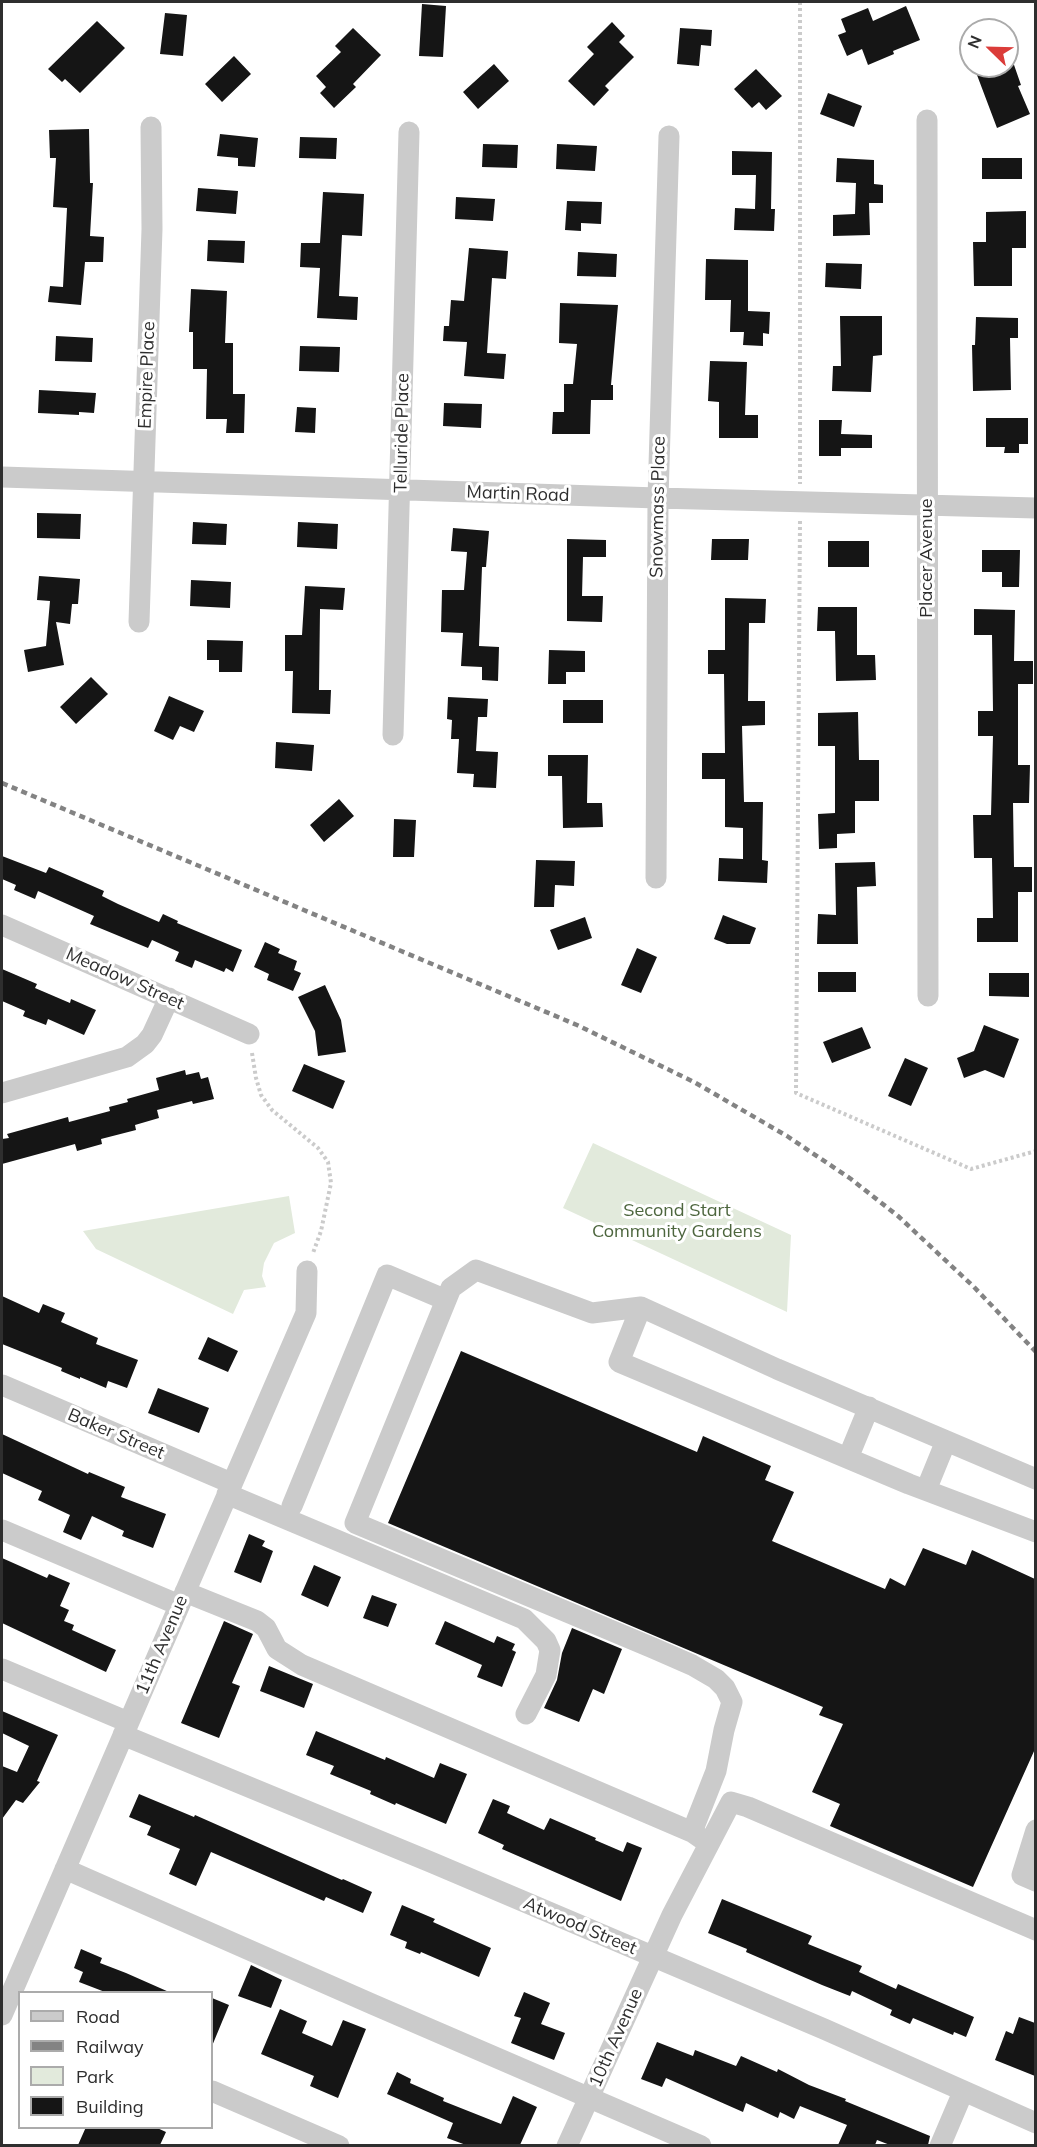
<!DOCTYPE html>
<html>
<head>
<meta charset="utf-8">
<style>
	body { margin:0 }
	#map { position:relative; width:1037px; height:2147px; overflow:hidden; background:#fff; font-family:Mulish,sans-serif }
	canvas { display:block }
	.frame { position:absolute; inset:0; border:3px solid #2e2e2e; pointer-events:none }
	.legend { position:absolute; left:18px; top:1991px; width:195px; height:138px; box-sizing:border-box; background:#fff; border:2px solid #ababab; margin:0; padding:8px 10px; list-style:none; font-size:18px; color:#2e2e2e }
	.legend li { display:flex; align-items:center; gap:12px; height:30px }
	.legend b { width:30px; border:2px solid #ababab }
	.north { position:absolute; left:959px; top:18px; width:60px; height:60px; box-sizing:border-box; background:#fff; border:2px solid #ababab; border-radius:50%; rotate:293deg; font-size:16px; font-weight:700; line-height:24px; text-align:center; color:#2e2e2e }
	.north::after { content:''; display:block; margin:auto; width:21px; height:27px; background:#db3c39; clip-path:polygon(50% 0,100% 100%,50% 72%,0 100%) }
</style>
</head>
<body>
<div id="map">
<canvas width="1037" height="2147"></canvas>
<div class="frame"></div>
<ul class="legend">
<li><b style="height:8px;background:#cbcbcb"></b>Road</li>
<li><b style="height:8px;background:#838383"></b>Railway</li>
<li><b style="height:16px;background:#e2eadc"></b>Park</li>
<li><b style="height:16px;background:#151515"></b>Building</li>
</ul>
<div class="north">N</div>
</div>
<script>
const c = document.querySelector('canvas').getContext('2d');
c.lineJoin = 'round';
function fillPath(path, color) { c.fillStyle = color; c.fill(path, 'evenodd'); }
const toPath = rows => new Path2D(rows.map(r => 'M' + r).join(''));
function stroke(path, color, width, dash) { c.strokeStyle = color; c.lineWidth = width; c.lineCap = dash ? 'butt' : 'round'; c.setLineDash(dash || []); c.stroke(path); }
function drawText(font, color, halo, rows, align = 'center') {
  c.font = font + ' Mulish,sans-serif'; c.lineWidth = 6; c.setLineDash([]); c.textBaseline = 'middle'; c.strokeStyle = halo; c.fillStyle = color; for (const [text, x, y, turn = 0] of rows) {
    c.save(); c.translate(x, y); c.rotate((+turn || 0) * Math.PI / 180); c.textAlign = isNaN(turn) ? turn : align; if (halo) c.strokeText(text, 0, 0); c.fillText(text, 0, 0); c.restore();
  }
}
fillPath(toPath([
	[593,1143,791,1235,787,1312,563,1208],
	[289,1196,295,1233,274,1243,264,1263,262,1276,266,1287,244,1290,233,1314,96,1249,83,1231]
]), '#e2eadc');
fillPath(toPath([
	[422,4,446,6,443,57,419,56],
	[906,6,920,40,893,51,894,54,868,65,862,49,847,56,838,35,846,32,841,19,868,8,873,21],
	[165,13,187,15,183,56,160,54],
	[97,21,125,48,80,93,65,79,62,82,48,69],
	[612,22,625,36,619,42,634,57,605,86,609,90,594,106,568,81,594,54,587,47],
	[353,28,381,55,353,84,356,87,334,108,320,93,326,87,316,76,341,52,335,46],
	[680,28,712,30,711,46,701,45,699,66,677,64],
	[234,56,251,74,222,102,205,84],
	[1013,62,1021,85,1018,86,1030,114,997,128,977,75,1007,66],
	[494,64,509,81,478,109,463,92],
	[756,69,782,96,766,110,759,102,752,108,734,89],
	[828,93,862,106,854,127,820,114],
	[89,129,90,183,93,183,90,236,104,237,103,262,85,262,81,305,48,302,50,286,63,287,67,208,53,207,56,158,50,158,49,130],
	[220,134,258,138,255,167,238,166,238,158,217,156],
	[300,137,337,138,336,159,299,158],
	[483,144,518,145,517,168,482,167],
	[557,144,597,146,595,171,556,169],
	[732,151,772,152,771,209,775,209,774,231,734,230,735,208,755,209,756,175,732,175],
	[837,158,874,160,874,184,883,185,883,203,869,203,870,235,833,236,833,215,855,214,856,183,836,182],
	[982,158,1022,158,1022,179,982,179],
	[198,188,238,191,236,214,196,211],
	[323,192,364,194,362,236,342,235,339,296,358,297,357,320,317,318,320,268,300,267,301,243,320,243],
	[456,197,495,199,493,221,455,219],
	[567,201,602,202,601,224,581,223,581,231,565,230],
	[1026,211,1026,248,1012,248,1012,286,974,286,973,242,986,242,986,212],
	[208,240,245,241,244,263,207,261],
	[469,248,508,251,506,279,492,278,487,353,506,354,504,379,464,376,467,342,443,341,444,326,449,326,451,300,464,301],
	[578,252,617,254,616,277,577,276],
	[706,259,748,260,748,311,770,312,769,334,763,333,763,346,743,345,744,332,730,332,731,300,705,300],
	[826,263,862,264,861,289,825,287],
	[191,289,227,291,225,343,233,343,233,394,245,394,244,433,226,433,227,419,206,419,207,369,193,369,193,332,189,332],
	[560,303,618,305,611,385,613,385,613,400,591,400,590,434,552,434,553,412,564,412,564,384,573,384,577,344,559,343],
	[840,316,882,316,882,355,873,356,871,392,832,391,833,366,841,366],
	[976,317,1018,318,1018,338,1010,338,1011,390,973,391,972,345,975,345],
	[56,336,93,338,92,362,55,361],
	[300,346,340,347,339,372,299,371],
	[710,361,747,362,745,415,758,415,758,438,719,438,719,402,708,401],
	[39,390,96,393,94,413,79,412,79,415,38,413],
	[444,403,482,404,481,428,443,426],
	[297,407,316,408,315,433,295,432],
	[986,418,1028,418,1028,444,1019,444,1019,453,1004,453,1005,447,986,447],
	[819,420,842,420,841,434,872,435,872,448,841,448,841,456,819,456],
	[37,513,81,514,80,539,37,538],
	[193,522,227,524,226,545,192,544],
	[298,522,338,524,337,549,297,547],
	[453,528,489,531,486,567,482,567,479,646,499,647,498,681,482,680,482,667,461,666,463,633,441,632,442,590,464,590,467,552,451,551],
	[567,539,606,540,606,557,583,557,582,596,603,596,602,622,567,621],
	[712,539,749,539,748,560,711,560],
	[828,541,869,541,869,567,828,567],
	[982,550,1020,550,1019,587,1002,587,1002,572,982,572],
	[39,576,80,579,78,604,72,604,70,624,56,622,64,665,28,672,24,650,46,646,50,601,37,600],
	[191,580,231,582,230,608,190,606],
	[305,586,345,588,343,610,320,609,319,690,331,690,330,714,292,713,293,671,285,671,285,635,302,635],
	[725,598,766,599,765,623,749,623,748,701,765,701,765,725,742,726,744,802,763,802,762,860,768,861,767,883,718,881,719,858,743,859,743,828,725,827,725,779,702,779,702,753,725,753,724,674,708,674,708,650,725,650],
	[818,607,857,607,857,655,875,655,876,680,836,681,835,631,817,631],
	[974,609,1015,610,1014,661,1033,661,1033,684,1018,684,1018,765,1030,765,1029,803,1013,803,1014,867,1032,867,1032,892,1018,892,1018,942,977,942,977,918,993,918,992,858,974,858,973,815,991,815,993,736,978,736,978,711,993,711,992,635,974,635],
	[207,640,243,641,242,672,219,672,219,660,207,660],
	[549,650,585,651,585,672,566,672,566,684,548,684],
	[91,677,108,694,76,724,60,707],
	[169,696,204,711,194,732,180,726,173,740,154,731],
	[448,697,488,699,487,717,478,717,476,751,498,752,496,788,473,787,474,774,457,773,459,739,451,739,452,720,447,719],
	[563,700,603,700,603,723,563,723],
	[858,712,859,760,879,760,879,801,855,801,855,833,837,834,837,848,819,849,818,814,835,813,835,746,818,746,818,713],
	[276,742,314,745,312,771,275,768],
	[548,755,588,755,587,803,602,803,603,827,563,828,562,776,548,776],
	[339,799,354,816,324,842,310,825],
	[394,819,416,820,414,857,393,857],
	[2,856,46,873,49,867,104,891,102,896,118,904,159,922,163,914,178,921,177,923,242,950,233,972,226,968,224,972,195,960,192,968,175,961,179,952,152,940,148,948,90,924,94,916,38,891,35,899,14,890,16,885,2,879],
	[536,860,575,861,574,886,555,885,554,907,534,907],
	[875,862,876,886,857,887,858,944,817,944,818,914,836,915,835,863],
	[723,915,756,928,750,944,727,944,714,939],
	[585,917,592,938,558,950,550,930],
	[265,942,280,949,278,953,297,961,294,970,301,973,293,991,267,980,269,974,254,967],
	[637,948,657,957,641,993,621,985],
	[2,969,37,984,35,988,70,1003,71,999,96,1010,84,1035,48,1019,46,1025,23,1016,25,1011,2,1001],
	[818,972,856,972,856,992,818,992],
	[989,973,1029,973,1029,997,989,996],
	[325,985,341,1020,346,1052,318,1056,315,1031,298,997],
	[984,1025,1019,1039,1004,1078,985,1070,964,1078,957,1058,974,1051],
	[862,1027,871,1048,832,1063,823,1042],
	[905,1058,928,1068,911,1106,888,1096],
	[304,1064,345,1081,333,1109,292,1091],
	[185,1070,186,1075,199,1072,201,1079,208,1077,214,1099,193,1104,192,1101,157,1110,159,1118,135,1125,136,1130,101,1139,102,1144,77,1151,75,1144,2,1164,2,1139,9,1138,7,1134,68,1117,69,1122,110,1111,109,1107,128,1102,127,1099,159,1090,156,1078],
	[2,1296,39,1313,43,1304,65,1313,61,1322,98,1338,96,1344,138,1360,127,1388,108,1381,106,1388,80,1377,80,1379,61,1371,62,1368,2,1344],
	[208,1337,238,1351,228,1372,198,1359],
	[461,1351,697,1452,703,1436,771,1466,765,1480,794,1492,772,1541,885,1589,890,1578,905,1586,923,1548,966,1565,972,1550,1035,1579,1035,1749,973,1887,830,1826,840,1804,812,1792,843,1724,819,1715,823,1707,388,1523],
	[158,1388,209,1408,199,1433,148,1413],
	[2,1434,88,1474,89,1472,125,1487,121,1497,166,1514,153,1548,122,1536,124,1531,92,1516,81,1540,63,1532,70,1515,38,1500,42,1491,2,1473],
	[249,1534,265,1541,262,1546,273,1551,261,1583,234,1572],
	[2,1558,47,1578,49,1574,70,1583,60,1606,69,1610,64,1621,74,1625,72,1630,116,1650,106,1672,2,1623],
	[314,1565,341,1577,328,1607,301,1595],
	[372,1595,397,1604,388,1627,363,1618],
	[224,1621,253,1634,232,1683,240,1686,219,1738,181,1723],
	[445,1621,494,1643,497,1636,515,1644,512,1650,516,1652,502,1687,477,1677,482,1665,435,1644],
	[572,1628,622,1649,604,1694,593,1689,579,1722,544,1708,557,1680,562,1653],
	[269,1666,313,1684,304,1708,260,1691],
	[2,1711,58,1735,37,1781,40,1782,23,1803,16,1800,2,1819,2,1766,17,1772,29,1746,2,1733],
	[316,1731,385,1760,386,1757,434,1778,440,1763,467,1774,446,1824,396,1803,395,1805,370,1794,371,1791,330,1774,334,1766,306,1755],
	[139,1794,194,1817,195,1815,342,1880,343,1879,372,1892,363,1913,326,1897,324,1901,211,1852,196,1886,169,1874,180,1849,147,1835,151,1826,129,1817],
	[493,1799,510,1806,507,1813,544,1830,550,1818,596,1838,595,1840,623,1852,627,1842,642,1848,621,1901,502,1849,504,1845,478,1833],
	[722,1899,812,1936,808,1944,862,1966,859,1972,896,1989,898,1984,974,2017,966,2037,954,2032,953,2035,913,2018,910,2024,890,2015,892,2010,852,1991,850,1996,822,1985,746,1952,747,1949,708,1933],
	[402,1905,435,1919,433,1922,491,1948,479,1977,421,1952,420,1954,405,1948,407,1942,390,1935],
	[81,1949,102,1958,100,1963,126,1973,169,1992,105,1992,79,1982,83,1972,74,1968],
	[251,1965,282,1980,271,2008,238,1996],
	[524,1992,550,2003,541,2024,565,2033,554,2060,511,2043,521,2018,514,2016],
	[212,1998,229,2005,212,2046],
	[280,2009,307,2021,302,2033,332,2046,343,2020,366,2029,338,2098,310,2086,314,2076,261,2054],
	[1019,2017,1035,2023,1035,2076,995,2060,1006,2031,1013,2034],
	[657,2042,693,2056,695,2050,736,2066,741,2056,777,2072,778,2069,809,2085,846,2099,845,2101,930,2136,928,2145,890,2145,877,2140,875,2145,838,2145,847,2125,800,2106,794,2119,780,2112,778,2118,746,2103,743,2112,666,2078,662,2087,641,2079],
	[397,2072,411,2079,410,2083,444,2098,443,2101,501,2124,513,2096,537,2107,520,2145,466,2145,447,2138,453,2123,387,2094],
	[86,2127,155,2127,166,2132,160,2145,78,2145]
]), '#151515');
stroke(toPath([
	[800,2,800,484],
	[800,521,796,1093,971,1169,1036,1151],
	[252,1053,256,1078,261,1095,272,1110,318,1148,328,1162,331,1183,321,1231,313,1253]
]), '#cbcbcb', 4, [3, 3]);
stroke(toPath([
	[927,120,928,996],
	[2,477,658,498,1036,508],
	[139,622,152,229,151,127],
	[393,735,409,132],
	[656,878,658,498,669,136],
	[2,925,249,1034],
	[2,1093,127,1057,145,1044,152,1035,169,998],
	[641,1307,592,1313,476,1270,451,1288,355,1523,653,1648,692,1665,716,1679,725,1688,732,1702,724,1730,716,1771,692,1832],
	[2,1385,231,1483],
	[848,1458,869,1407],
	[1036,1479,777,1369,641,1307,619,1362,909,1484,1036,1532],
	[926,1490,946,1441],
	[227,1494,524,1619,546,1641,550,1650,546,1675,526,1714],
	[292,1506,387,1275,446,1300],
	[2,1530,179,1605],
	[185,1592,257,1621,266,1628,277,1649,302,1665,692,1832,702,1839],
	[2,1669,128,1722],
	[123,1735,433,1863,824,2029,1036,2123],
	[1036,1830,1022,1875,1036,1881],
	[65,1869,372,2004,701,2146],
	[2,2015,306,1313,307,1271],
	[212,2091,339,2146],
	[567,2146,672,1915,731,1802,748,1807,1036,1930],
	[940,2146,963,2092]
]), '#cbcbcb', 21);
stroke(toPath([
	[2,783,577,1025,694,1082,787,1136,851,1179,898,1216,974,1287,1036,1352]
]), '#838383', 4.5, [6, 4.5]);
drawText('18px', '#2e2e2e', '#fff', [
	["Empire Place",147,375,-88],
	["Telluride Place",402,433,-89],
	["Martin Road",518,494,2],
	["Snowmass Place",658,507,-89],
	["Placer Avenue",927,558,-90],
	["Meadow Street",125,979,24],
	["Baker Street",116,1434,23],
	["11th Avenue",162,1645,-67],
	["Atwood Street",580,1926,23],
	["10th Avenue",616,2038,-66]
]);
drawText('18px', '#4d663e', '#fff', [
	["Second Start",677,1211],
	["Community Gardens",677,1232]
]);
</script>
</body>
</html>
